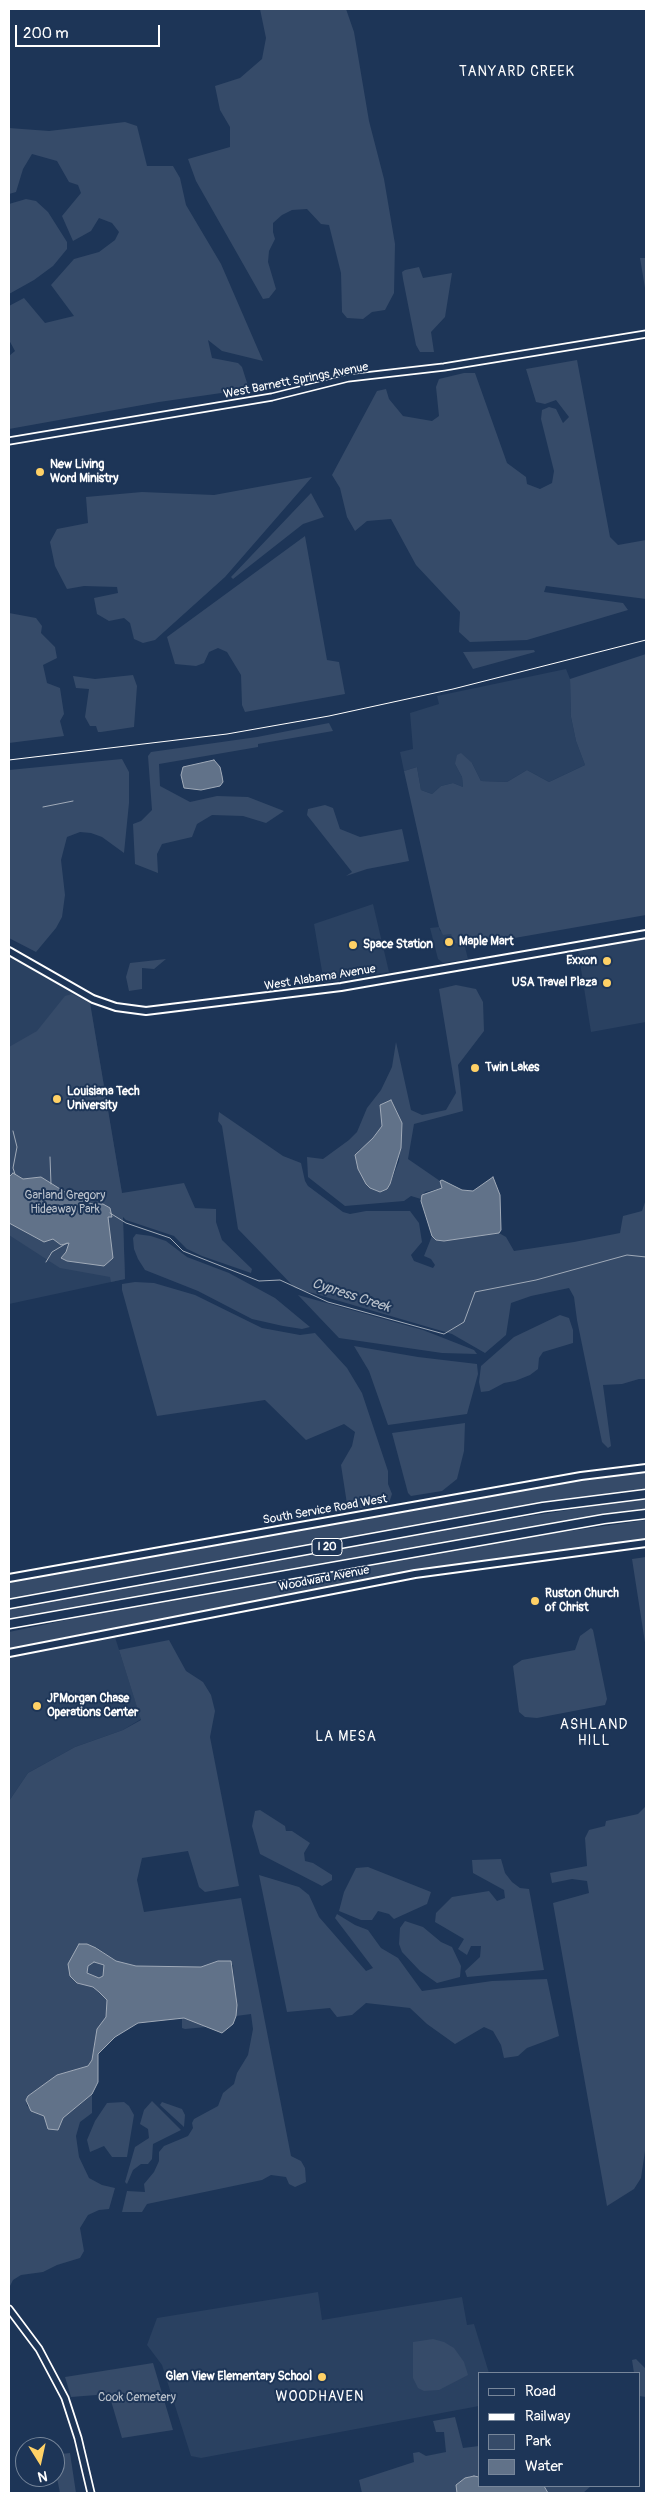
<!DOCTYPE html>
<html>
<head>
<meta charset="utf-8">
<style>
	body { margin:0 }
	#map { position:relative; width:655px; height:2502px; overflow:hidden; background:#1d3557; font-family:Pangolin,sans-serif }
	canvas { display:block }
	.frame { position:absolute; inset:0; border:10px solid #fff; pointer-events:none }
	.legend { position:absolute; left:478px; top:2372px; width:162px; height:115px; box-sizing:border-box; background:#1d3557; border:1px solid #77869a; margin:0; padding:6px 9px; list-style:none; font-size:15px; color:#fff }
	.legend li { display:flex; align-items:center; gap:10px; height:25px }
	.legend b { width:25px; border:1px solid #77869a }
	.north { position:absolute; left:15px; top:2437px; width:50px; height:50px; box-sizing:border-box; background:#1d3557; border:1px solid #77869a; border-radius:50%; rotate:170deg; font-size:14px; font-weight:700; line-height:20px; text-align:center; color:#fff }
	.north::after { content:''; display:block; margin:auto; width:18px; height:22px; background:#ffd166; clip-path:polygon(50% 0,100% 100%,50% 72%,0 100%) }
	.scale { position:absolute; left:15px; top:25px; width:145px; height:22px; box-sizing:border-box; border:2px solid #fff; border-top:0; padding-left:6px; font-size:15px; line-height:18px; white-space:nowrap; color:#fff; -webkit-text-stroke:4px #1d3557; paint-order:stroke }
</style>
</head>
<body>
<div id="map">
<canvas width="655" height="2502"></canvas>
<div class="frame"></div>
<ul class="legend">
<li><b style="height:6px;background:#1d3557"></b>Road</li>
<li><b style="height:6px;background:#fff"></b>Railway</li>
<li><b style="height:14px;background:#364b69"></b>Park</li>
<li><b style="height:14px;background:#617289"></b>Water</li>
</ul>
<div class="north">N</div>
<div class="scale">200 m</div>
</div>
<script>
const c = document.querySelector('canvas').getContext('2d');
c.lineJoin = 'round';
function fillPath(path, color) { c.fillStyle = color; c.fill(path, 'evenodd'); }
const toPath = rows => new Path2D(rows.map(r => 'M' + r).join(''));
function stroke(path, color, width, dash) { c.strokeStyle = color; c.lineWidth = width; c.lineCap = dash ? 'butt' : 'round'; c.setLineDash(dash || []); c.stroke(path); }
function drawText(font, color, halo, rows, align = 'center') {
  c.font = font + ' Pangolin,sans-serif'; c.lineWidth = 4; c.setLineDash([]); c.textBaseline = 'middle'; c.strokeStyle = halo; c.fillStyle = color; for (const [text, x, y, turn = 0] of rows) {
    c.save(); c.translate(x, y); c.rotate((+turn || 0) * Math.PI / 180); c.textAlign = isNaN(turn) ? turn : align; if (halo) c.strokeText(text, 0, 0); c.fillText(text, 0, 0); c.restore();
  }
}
fillPath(toPath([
	[566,669,570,679,571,717,576,741,585,765,549,782,527,770,507,782,481,781,472,763,455,764,462,777,463,787,453,783,441,786,432,794,421,790,417,767,404,771,400,752,413,749,410,713,439,704,437,696],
	[373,904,389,972,324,983,314,924],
	[439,927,440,931,451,934,463,947,465,947,468,959,443,963,438,959,430,928],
	[646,937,646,1022,591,1032,578,950],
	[9,956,90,1003,122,1194,125,1279,9,1304],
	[114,1634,141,1719,123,1730,75,1747,28,1773,9,1801,9,1655],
	[318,2292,322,2320,462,2297,467,2325,474,2324,489,2373,479,2373,479,2406,201,2458,191,2456,162,2365,147,2345,157,2318]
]), '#2a4161');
fillPath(toPath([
	[260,9,346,9,354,32,369,121,384,179,395,244,394,293,385,310,372,312,363,319,347,318,342,312,341,273,329,225,321,224,307,209,292,210,282,215,273,223,273,232,275,239,269,251,268,262,276,289,269,298,263,299,196,181,188,159,230,147,230,127,220,110,215,86,240,78,262,59,266,38],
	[125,122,137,126,147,166,173,166,180,178,186,205,221,264,263,361,222,351,208,340,212,358,238,363,242,367,249,389,159,402,9,429,9,356,15,351,9,340,9,306,24,298,45,323,74,316,51,285,74,259,99,252,115,240,119,232,112,223,99,218,91,231,73,241,62,216,81,193,78,185,69,182,57,161,32,154,23,169,16,192,9,194,9,128,49,131],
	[26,199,36,201,48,212,67,242,67,249,53,266,34,280,9,294,9,204],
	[640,258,646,258,646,294],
	[419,267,423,278,452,273,445,317,431,332,434,352,420,352,416,345,403,279,402,272,405,270],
	[577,360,610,537,618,545,646,540,646,599,546,586,544,592,623,603,628,610,527,640,470,642,459,632,460,612,416,565,391,519,367,521,355,531,347,517,340,488,332,475,377,391,386,389,389,399,403,416,432,421,439,416,436,387,439,379,464,373,475,373,507,463,526,477,527,484,540,489,552,483,554,471,541,419,542,410,549,407,556,409,563,423,569,417,556,400,545,404,536,402,526,369],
	[312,477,225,577,155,640,143,643,134,639,130,623,124,618,109,621,97,614,94,598,118,593,117,587,84,586,67,589,55,566,50,542,57,529,88,523,86,497,142,492,214,495],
	[311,493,324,517,303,524,233,579,231,577],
	[305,536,327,660,339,662,345,694,245,712,242,705,241,675,227,652,218,648,209,652,204,663,196,666,175,664,167,637],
	[9,613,36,618,42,626,41,633,55,647,57,658,43,665,47,683,60,688,64,714,60,721,64,736,9,743],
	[534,650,535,652,473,669,463,652],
	[646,654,646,915,463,947,454,942,451,934,443,935,439,927,404,771,417,767,421,790,432,794,441,786,453,783,463,787,462,777,455,764,457,755,461,753,472,763,481,781,507,782,527,770,549,782,585,765,576,741,571,717,570,679],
	[133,675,137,686,134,727,101,732,98,732,96,726,90,726,85,717,89,689,76,688,73,676,95,679],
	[329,723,333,731,258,744,258,747,159,764,160,786,190,802,217,796,248,797,284,811,266,823,243,816,212,815,197,824,192,837,162,844,157,854,158,873,135,864,133,824,141,821,152,810,148,756,151,752,257,737],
	[122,759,129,772,129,803,124,853,102,837,91,833,80,832,67,837,61,860,65,895,62,917,56,928,36,952,9,938,9,770],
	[325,805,333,808,340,829,360,837,402,829,409,861,367,869,346,876,352,872,307,815,308,809],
	[166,959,154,969,142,968,142,989,129,991,126,977,130,963],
	[456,985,476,989,483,1002,484,1031,458,1065,463,1111,414,1124,408,1159,440,1181,442,1188,425,1192,421,1199,411,1196,404,1201,345,1206,308,1177,307,1157,323,1159,349,1140,357,1132,367,1108,381,1090,392,1067,396,1042,411,1110,422,1115,446,1110,456,1093,439,989],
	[380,1105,402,1123,402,1132,399,1161,392,1179,387,1189,380,1192,370,1188,361,1175,358,1151,369,1143,382,1126],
	[72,994,90,1003,122,1193,184,1183,195,1208,216,1209,216,1222,222,1240,252,1269,251,1273,202,1256,187,1249,174,1236,126,1220,123,1217,125,1279,111,1282,110,1277,60,1268,9,1235,9,1047,37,1031,65,996],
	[219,1112,283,1156,301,1163,305,1181,308,1186,343,1212,350,1214,366,1211,410,1211,419,1223,422,1242,411,1255,414,1261,433,1268,435,1265,431,1259,424,1256,432,1236,436,1240,499,1233,506,1237,514,1251,574,1242,620,1233,623,1216,642,1211,646,1199,646,1379,639,1379,622,1384,603,1385,611,1446,608,1448,602,1442,577,1320,574,1297,569,1288,531,1296,511,1303,506,1335,485,1353,452,1334,295,1288,238,1229,222,1126,218,1121],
	[136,1234,151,1236,166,1241,187,1257,229,1273,275,1298,310,1327,302,1329,283,1326,252,1319,198,1291,145,1270,138,1259,134,1249,133,1238],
	[135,1282,154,1283,195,1295,262,1328,300,1335,315,1333,347,1368,362,1393,388,1471,388,1484,392,1494,389,1503,356,1509,347,1504,341,1465,352,1446,355,1432,344,1424,306,1440,265,1400,157,1416,122,1290,122,1284],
	[298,1295,423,1330,474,1350,477,1354,442,1353,339,1338],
	[560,1315,569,1318,573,1330,573,1343,543,1352,539,1358,538,1369,530,1375,515,1381,504,1383,489,1391,481,1392,479,1382,481,1366,514,1337],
	[354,1346,418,1357,477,1364,478,1374,467,1414,388,1425,369,1371],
	[465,1423,464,1451,457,1479,442,1491,411,1496,408,1493,392,1433],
	[646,1470,646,1490,529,1507,9,1600,9,1580,561,1481],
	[646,1498,646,1511,428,1545,9,1621,9,1608,426,1532],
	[646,1520,646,1539,399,1573,9,1648,9,1632,118,1609,479,1544],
	[646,1557,646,1649,632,1559],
	[591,1628,593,1630,607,1699,605,1705,537,1718,525,1717,519,1712,513,1666,522,1660,575,1650,580,1636],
	[169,1640,186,1671,203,1682,211,1695,215,1711,210,1737,239,1886,205,1892,199,1887,188,1851,142,1858,137,1880,144,1912,241,1898,291,2156,301,2161,305,2168,306,2182,295,2187,289,2184,286,2177,271,2175,262,2180,147,2204,142,2212,122,2212,127,2191,145,2192,144,2184,154,2172,159,2161,159,2152,164,2146,188,2136,193,2128,192,2123,194,2119,218,2106,223,2093,234,2084,237,2073,248,2055,253,2029,251,2014,236,2016,233,1965,218,1961,201,1967,136,1966,116,1961,96,1947,77,1983,93,1987,107,2000,106,2017,97,2029,92,2060,88,2066,57,2075,28,2096,26,2100,27,2106,44,2116,46,2121,63,2118,92,2094,92,2113,80,2122,76,2136,79,2157,89,2178,102,2185,115,2188,109,2209,99,2210,88,2215,80,2228,84,2251,80,2258,57,2265,43,2272,21,2275,13,2280,9,2288,9,1801,28,1773,75,1747,123,1730,141,1720,119,1650],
	[646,1806,646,2144,641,2178,634,2189,607,2206,553,1903,589,1893,587,1881,572,1879,552,1883,550,1873,587,1866,585,1838,589,1830,605,1826,606,1821,638,1814],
	[260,1810,285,1826,286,1831,292,1831,310,1843,304,1853,305,1861,313,1863,332,1875,332,1880,322,1886,260,1854,252,1826,255,1811],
	[501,1859,505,1873,512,1882,520,1888,529,1889,544,1970,467,1977,465,1971,480,1957,481,1946,471,1946,467,1955,458,1949,464,1939,435,1922,436,1913,452,1897,489,1891,497,1901,505,1898,504,1890,473,1873,472,1860],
	[368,1867,431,1892,427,1904,394,1919,389,1914,378,1911,372,1920,361,1920,339,1911,344,1892,356,1868],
	[259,1875,299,1887,309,1895,319,1917,366,1971,373,1968,335,1918,337,1914,355,1925,368,1930,381,1948,398,1958,422,1991,492,1981,547,1979,559,2036,527,2048,518,2056,504,2058,501,2045,493,2031,484,2027,455,2044,427,2024,410,2008,366,2003,352,2015,337,2017,330,2008,287,2012],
	[405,1921,423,1927,441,1942,452,1947,461,1966,460,1977,437,1983,420,1971,402,1952,399,1944,400,1928],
	'87 1970a9 9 0 1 1 18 0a9 9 0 1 1-18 0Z',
	[182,2018,189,2019,206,2027,185,2029,182,2028],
	[152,2101,181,2130,153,2144,152,2159,148,2164,141,2164,133,2170,127,2184,125,2182,135,2147,149,2138,148,2129,140,2124,144,2110],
	[124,2102,129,2106,134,2115,127,2157,112,2157,104,2146,90,2152,87,2140,95,2121,107,2103],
	[162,2102,182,2109,185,2115,184,2127,160,2105],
	[433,2339,444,2342,454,2348,464,2362,468,2375,439,2390,424,2391,418,2388,413,2378,413,2342],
	[636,2359,646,2369,646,2397,639,2396,639,2373,634,2373,632,2360],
	[153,2363,173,2430,122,2438,109,2394,71,2397,65,2377],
	[455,2417,463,2448,479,2446,479,2477,470,2476,456,2488,457,2493,362,2493,359,2480,414,2462,413,2453,419,2452,426,2456,446,2452,444,2432,436,2432,433,2421],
	[70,2453,76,2493,60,2493,57,2478,61,2454],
	[544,2486,591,2486,583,2493,548,2493]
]), '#364b69');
const water = toPath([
	[214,760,220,767,222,776,223,782,220,786,201,790,184,788,181,775,183,767,214,760],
	[391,1100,402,1123,401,1148,390,1184,387,1189,380,1192,370,1188,366,1184,358,1169,355,1155,373,1138,382,1126,380,1105,391,1100],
	[13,1173,23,1179,41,1177,65,1192,92,1204,103,1204,110,1208,112,1217,108,1217,113,1258,104,1266,67,1261,61,1258,66,1252,69,1243,61,1245,53,1239,44,1242,9,1223,9,1177,13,1173],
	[493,1177,500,1195,501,1230,499,1233,444,1241,436,1240,432,1236,421,1201,422,1195,442,1188,440,1181,442,1180,462,1190,473,1191,493,1177],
	[79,1944,87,1944,96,1948,116,1961,136,1966,201,1967,218,1961,231,1961,237,2005,236,2016,233,2024,222,2033,184,2018,138,2023,115,2037,98,2054,98,2082,92,2094,63,2118,58,2130,48,2129,44,2116,31,2111,26,2100,28,2096,57,2075,88,2066,92,2060,97,2029,106,2017,107,2000,99,1992,93,1987,77,1983,70,1976,68,1964,79,1944],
	[94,1962,104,1965,103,1976,99,1978,87,1973,88,1966,94,1962],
	[474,2476,479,2477,479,2486,544,2486,548,2493,457,2493,456,2485,465,2478,474,2476]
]);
fillPath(water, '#617289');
stroke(water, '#a0aab8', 1);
stroke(toPath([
	[43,807,73,801],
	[13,1131,17,1147,13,1168,15,1174],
	[50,1157,51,1184],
	[110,1213,126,1223,170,1238,183,1251,259,1281,280,1280,328,1302,444,1334,464,1322,475,1292,536,1280,627,1255,646,1257],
	[46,1262,52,1252,67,1243]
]), '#a0aab8', 1);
const tertiary = toPath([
	[9,441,272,397,348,378,444,367,646,334],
	[9,2309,39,2349,65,2398,78,2438,91,2493]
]);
const secondary = toPath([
	[9,951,93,999,116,1007,146,1011,341,987,646,934],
	[9,1578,581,1476,646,1468],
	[9,1653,415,1574,646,1543]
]);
const motorway = toPath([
	[9,1604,543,1507,646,1494],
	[9,1624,604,1519,646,1514]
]);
stroke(tertiary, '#fff', 9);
stroke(secondary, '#fff', 10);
stroke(motorway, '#fff', 11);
stroke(tertiary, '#1d3557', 5.5);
stroke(secondary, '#1d3557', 6);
stroke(motorway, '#1d3557', 8);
stroke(toPath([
	[9,760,227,734,329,716,453,689,646,640]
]), '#fff', 1);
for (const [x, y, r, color] of [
	[40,472,5,"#ffd166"],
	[449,942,5,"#ffd166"],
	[353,945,5,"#ffd166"],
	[607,961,5,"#ffd166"],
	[607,983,5,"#ffd166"],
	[475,1068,5,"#ffd166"],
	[57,1099,5,"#ffd166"],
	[535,1601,5,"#ffd166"],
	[37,1706,5,"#ffd166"],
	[322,2377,5,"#ffd166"]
]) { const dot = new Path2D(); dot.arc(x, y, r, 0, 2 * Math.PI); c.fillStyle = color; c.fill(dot); stroke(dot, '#1d3557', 2); }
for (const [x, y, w] of [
	[327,1547,30]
]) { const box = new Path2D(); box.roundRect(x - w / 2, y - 8.5, w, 17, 4); c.fillStyle = '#1d3557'; c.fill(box); stroke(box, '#fff', 1); }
drawText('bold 11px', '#fff', null, [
	["I 20",327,1547]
]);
drawText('12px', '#fff', '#1d3557', [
	["West Barnett Springs Avenue",296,381,-11],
	["West Alabama Avenue",320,978,-9],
	["South Service Road West",325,1510,-10],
	["Woodward Avenue",324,1579,-11]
]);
drawText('bold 12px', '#fff', '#1d3557', [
	["New Living",50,465],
	["Word Ministry",50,479],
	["Maple Mart",459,942],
	["Space Station",363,945],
	["Exxon",597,961,"right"],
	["USA Travel Plaza",597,983,"right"],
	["Twin Lakes",485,1068],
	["Louisiana Tech",67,1092],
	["University",67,1106],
	["Ruston Church",545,1594],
	["of Christ",545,1608],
	["JPMorgan Chase",47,1699],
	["Operations Center",47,1713],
	["Glen View Elementary School",312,2377,"right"]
], 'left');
drawText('12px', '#b9c0ca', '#1d3557', [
	["Garland Gregory",65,1196],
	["Hideaway Park",65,1210],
	["Cook Cemetery",137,2398]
]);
c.letterSpacing = '1px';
drawText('14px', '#fff', '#1d3557', [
	["TANYARD CREEK",517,72],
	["ASHLAND",594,1725],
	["HILL",594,1741],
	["LA MESA",346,1737],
	["WOODHAVEN",320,2397]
]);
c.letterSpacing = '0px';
drawText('italic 14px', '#b8c0ca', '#1d3557', [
	["Cypress Creek",351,1296,18]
]);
</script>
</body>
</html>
